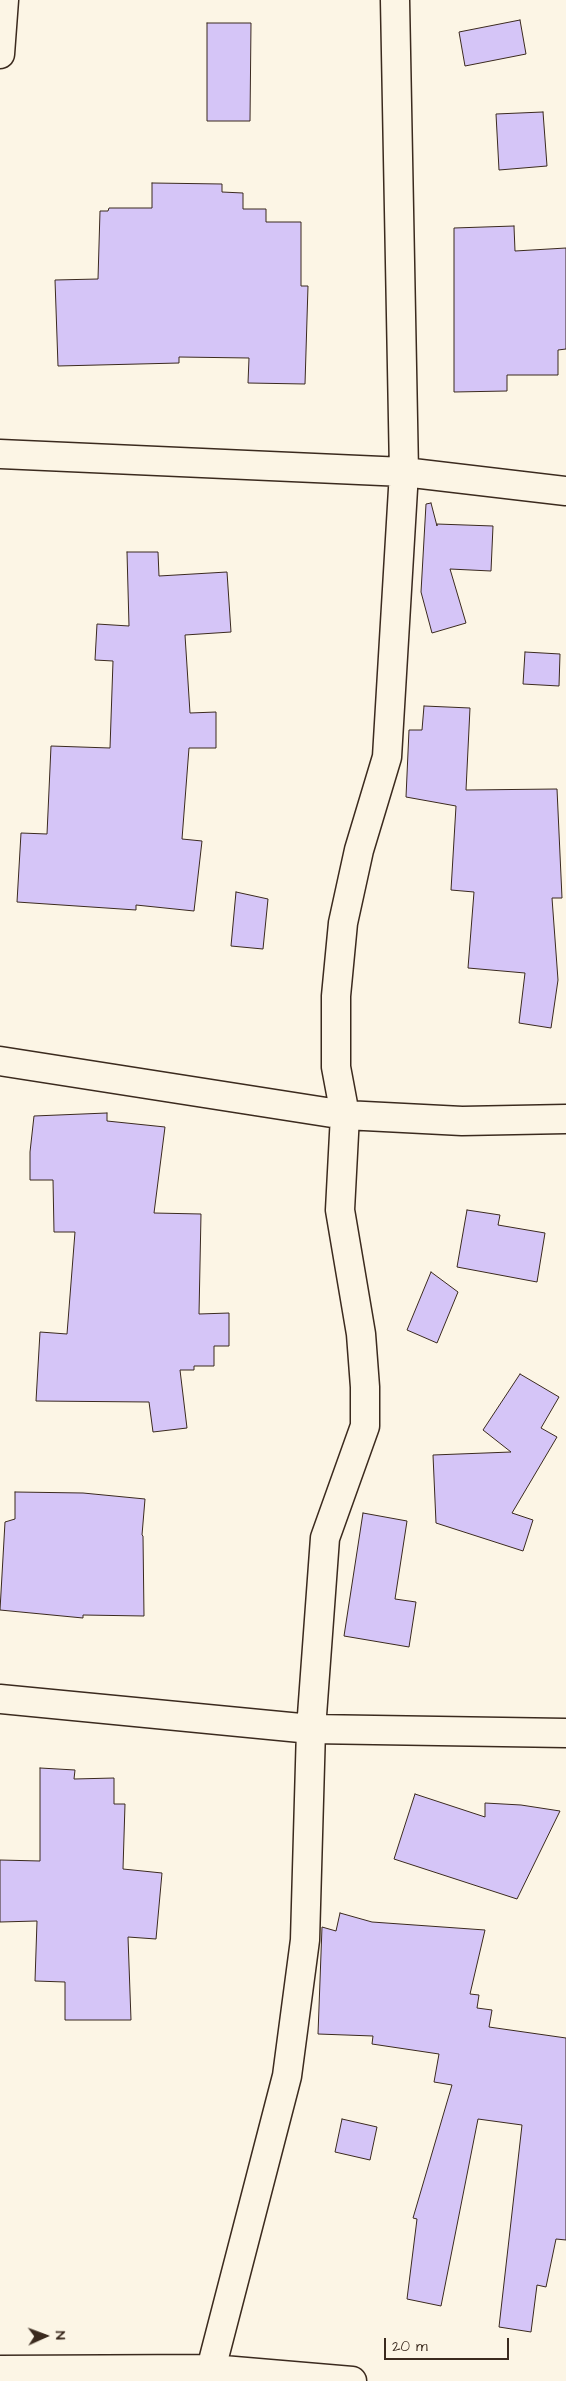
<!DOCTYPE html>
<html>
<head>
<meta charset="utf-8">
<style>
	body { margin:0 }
	#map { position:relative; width:566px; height:2381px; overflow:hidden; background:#fcf5e5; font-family:"Architects Daughter",sans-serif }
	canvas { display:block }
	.north { position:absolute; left:20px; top:2311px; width:50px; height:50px; -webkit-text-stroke:4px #fcf5e5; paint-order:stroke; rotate:88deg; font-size:14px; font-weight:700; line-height:20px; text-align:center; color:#3b2a1e }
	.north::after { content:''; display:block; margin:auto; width:18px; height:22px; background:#3b2a1e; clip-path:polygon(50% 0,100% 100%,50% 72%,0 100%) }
	.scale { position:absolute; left:384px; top:2338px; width:125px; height:22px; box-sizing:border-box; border:2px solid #3b2a1e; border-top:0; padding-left:6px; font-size:15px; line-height:18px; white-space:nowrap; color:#3b2a1e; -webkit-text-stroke:4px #fcf5e5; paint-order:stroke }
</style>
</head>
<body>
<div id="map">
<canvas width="566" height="2381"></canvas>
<div class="north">N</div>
<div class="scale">20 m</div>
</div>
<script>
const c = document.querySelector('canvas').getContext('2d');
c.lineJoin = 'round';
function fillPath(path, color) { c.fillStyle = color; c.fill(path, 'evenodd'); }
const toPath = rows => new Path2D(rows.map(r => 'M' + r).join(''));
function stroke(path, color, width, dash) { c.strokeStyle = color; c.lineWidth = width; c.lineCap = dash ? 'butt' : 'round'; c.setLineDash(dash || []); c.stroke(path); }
const building = toPath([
	[520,20,526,54,465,66,459,32,520,20],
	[207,23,251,23,250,121,207,121,207,23],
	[543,112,547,166,499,170,496,114,543,112],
	[152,183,222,184,222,192,243,193,243,209,266,209,266,222,301,222,301,286,308,286,305,384,248,383,249,358,179,357,179,363,58,366,55,280,98,279,100,211,108,211,109,208,152,208,152,183],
	[514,226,515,251,566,248,566,349,558,350,558,375,507,375,507,391,454,392,454,228,514,226],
	[431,503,437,526,437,524,493,526,491,571,450,569,466,623,432,633,421,592,426,504,431,503],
	[127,552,158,552,159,576,227,572,231,632,185,635,190,713,216,712,216,748,189,748,182,839,202,841,194,911,136,905,136,910,17,902,21,833,47,834,51,746,110,748,113,661,95,660,97,624,129,626,127,552],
	[525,652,560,654,559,686,523,684,525,652],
	[424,706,470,708,466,790,557,789,562,898,552,898,558,980,551,1028,519,1023,525,973,468,968,474,892,451,890,456,806,406,797,409,730,422,730,424,706],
	[236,892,268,899,263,949,231,946,236,892],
	[107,1113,107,1121,165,1127,154,1213,201,1214,199,1314,229,1313,229,1346,214,1346,214,1366,194,1366,194,1370,180,1370,187,1428,153,1432,149,1402,36,1401,40,1332,67,1334,75,1232,54,1232,53,1180,30,1180,30,1152,34,1116,107,1113],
	[467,1210,500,1215,498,1225,545,1233,537,1282,457,1267,467,1210],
	[431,1272,458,1292,437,1343,407,1330,431,1272],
	[520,1374,559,1397,541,1428,557,1437,512,1513,533,1520,523,1551,436,1523,433,1455,511,1452,483,1430,520,1374],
	[15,1492,83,1493,145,1499,142,1535,143,1536,144,1616,83,1615,83,1618,0,1610,5,1522,15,1519,15,1492],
	[363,1513,407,1521,395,1599,416,1602,409,1647,344,1636,363,1513],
	[40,1768,75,1770,74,1779,114,1778,114,1804,125,1804,123,1869,162,1873,156,1939,128,1937,131,2020,65,2020,65,1982,35,1981,37,1921,0,1922,0,1860,40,1861,40,1768],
	[415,1794,485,1817,485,1803,521,1805,560,1811,517,1899,394,1859,415,1794],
	[340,1913,372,1922,485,1930,470,1994,479,1995,477,2008,492,2010,489,2027,566,2038,566,2240,556,2239,546,2287,537,2285,531,2332,499,2327,522,2125,478,2119,441,2306,407,2299,417,2219,413,2218,452,2085,434,2082,439,2054,372,2044,373,2036,318,2034,322,1927,336,1931,340,1913],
	[342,2119,377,2127,370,2160,335,2152,342,2119]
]);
fillPath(building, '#d5c5f7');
stroke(building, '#3b2a1e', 1);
const minor = toPath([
	[0,54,4,0],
	[0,454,404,472,566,491],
	[0,1061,345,1115,462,1121,566,1119],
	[0,1699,311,1729,566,1733],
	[0,2370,211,2369,352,2381],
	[210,2381,211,2369,287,2076,305,1940,311,1729,325,1538,365,1426,365,1387,361,1334,340,1210,345,1115,336,1067,336,996,343,923,359,850,387,757,404,472,395,0]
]);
stroke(minor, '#3b2a1e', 31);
stroke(minor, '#fcf5e5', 28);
</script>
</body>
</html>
